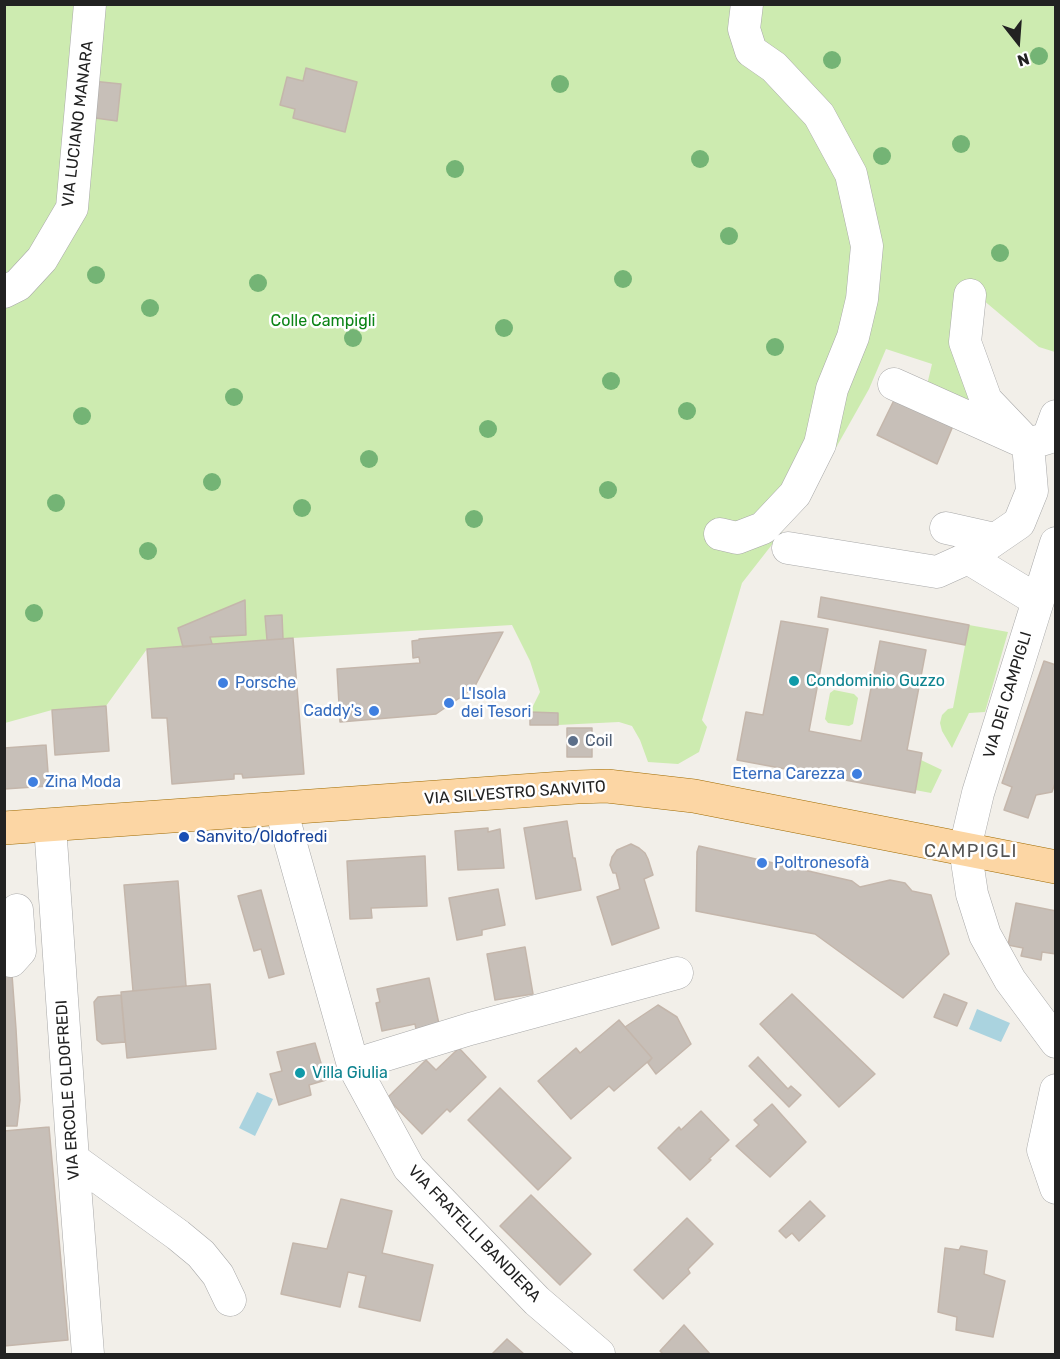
<!DOCTYPE html>
<html>
<head>
<meta charset="utf-8">
<style>
	body { margin:0 }
	#map { position:relative; width:1060px; height:1359px; overflow:hidden; background:#f2efe9; font-family:Rubik,sans-serif }
	canvas { display:block }
	.frame { position:absolute; inset:0; border:6px solid #222; pointer-events:none }
	.north { position:absolute; left:988px; top:12px; width:60px; height:60px; -webkit-text-stroke:4px #fff; paint-order:stroke; rotate:163deg; font-size:16px; font-weight:700; line-height:24px; text-align:center; color:#222 }
	.north::after { content:''; display:block; margin:auto; width:21px; height:27px; background:#222; clip-path:polygon(50% 0,100% 100%,50% 72%,0 100%) }
</style>
</head>
<body>
<div id="map">
<canvas width="1060" height="1359"></canvas>
<div class="frame"></div>
<div class="north">N</div>
</div>
<script>
const c = document.querySelector('canvas').getContext('2d');
c.lineJoin = 'round';
function fillPath(path, color) { c.fillStyle = color; c.fill(path, 'evenodd'); }
const toPath = rows => new Path2D(rows.map(r => 'M' + r).join(''));
function stroke(path, color, width, dash) { c.strokeStyle = color; c.lineWidth = width; c.lineCap = dash ? 'butt' : 'round'; c.setLineDash(dash || []); c.stroke(path); }
function drawText(font, color, halo, rows, align = 'center') {
  c.font = font + ' Rubik,sans-serif'; c.lineWidth = 5; c.setLineDash([]); c.textBaseline = 'middle'; c.strokeStyle = halo; c.fillStyle = color; for (const [text, x, y, turn = 0] of rows) {
    c.save(); c.translate(x, y); c.rotate((+turn || 0) * Math.PI / 180); c.textAlign = isNaN(turn) ? turn : align; if (halo) c.strokeText(text, 0, 0); c.fillText(text, 0, 0); c.restore();
  }
}
fillPath(toPath([
	[5,5,1055,5,1055,352,1039,347,976,294,978,388,970,408,927,385,932,364,886,349,869,389,806,501,742,583,702,720,707,727,699,752,678,764,648,762,640,740,632,726,619,722,558,725,558,713,530,712,540,692,530,661,512,625,293,638,147,649,106,706,52,710,5,723],
	[969,625,1008,632,985,712,969,713,952,748,942,731,940,723,942,715,948,709,953,708],
	[834,690,854,694,858,698,853,724,849,726,828,723,825,719,830,693],
	[921,760,942,770,931,793,915,790]
]), '#cdebb0');
fillPath(toPath([
	[977,1009,1010,1023,1001,1042,969,1029],
	[257,1092,273,1099,255,1136,239,1128]
]), '#aad3df');
const building = toPath([
	[306,68,357,82,345,132,293,118,295,109,280,105,287,77,303,81,306,68],
	[92,81,121,84,117,121,88,117,92,81],
	[898,392,955,421,937,464,877,435,898,392],
	[821,597,969,625,965,645,818,617,821,597],
	[245,600,246,635,210,637,212,644,183,647,178,628,245,600],
	[282,615,283,639,267,640,265,616,282,615],
	[781,621,828,629,809,731,861,741,880,641,926,650,907,750,922,753,915,793,737,760,746,712,763,715,781,621],
	[503,632,474,688,436,714,340,722,337,669,420,663,419,657,413,658,412,641,419,640,419,639,503,632],
	[293,638,304,774,243,778,242,774,234,774,234,779,172,784,167,718,152,718,147,649,293,638],
	[1044,661,1056,665,1056,780,1052,792,1036,795,1028,818,1004,810,1012,787,1002,783,1044,661],
	[106,706,109,751,55,755,52,710,106,706],
	[530,712,558,713,558,725,530,725,530,712],
	[567,728,592,728,592,757,567,757,567,728],
	[46,745,49,786,4,789,4,748,46,745],
	[567,821,573,858,575,858,581,890,536,899,524,828,567,821],
	[488,828,488,832,500,829,504,868,458,870,455,831,488,828],
	[631,844,639,848,645,853,648,859,653,875,644,879,659,928,612,945,597,897,620,889,616,873,613,873,610,865,612,857,617,850,631,844],
	[699,846,852,881,860,887,890,880,905,883,912,891,931,895,949,954,903,998,815,934,696,911,697,852,699,846],
	[425,856,427,906,371,908,372,918,350,919,347,861,425,856],
	[178,881,186,986,133,991,124,885,178,881],
	[498,889,505,925,482,930,482,935,457,940,449,898,498,889],
	[261,890,284,974,269,978,261,949,254,951,238,896,261,890],
	[1016,903,1056,911,1056,954,1042,952,1041,960,1021,956,1023,948,1008,945,1016,903],
	[4,927,11,961,16,1029,20,1100,17,1126,4,1126,4,927],
	[525,947,533,994,495,1000,487,954,525,947],
	[429,978,439,1024,416,1029,415,1024,382,1031,376,1003,380,1002,377,989,429,978],
	[210,984,216,1049,127,1058,121,992,210,984],
	[792,994,875,1074,839,1107,760,1024,792,994],
	[944,994,967,1003,957,1026,934,1017,944,994],
	[121,995,125,1042,102,1044,97,1040,94,1002,98,997,121,995],
	[658,1005,677,1017,691,1044,656,1074,648,1063,652,1058,625,1027,658,1005],
	[619,1020,652,1058,614,1091,609,1086,571,1119,538,1081,576,1048,580,1053,619,1020],
	[315,1043,326,1080,309,1085,311,1095,279,1105,270,1074,282,1071,277,1052,315,1043],
	[459,1048,486,1077,450,1112,447,1109,422,1134,387,1098,426,1060,436,1070,459,1048],
	[758,1057,788,1089,791,1086,801,1095,789,1107,749,1066,758,1057],
	[500,1088,571,1158,538,1190,468,1120,500,1088],
	[772,1104,806,1142,770,1177,736,1146,759,1125,754,1120,772,1104],
	[701,1111,729,1140,709,1159,711,1160,690,1180,658,1148,679,1127,681,1130,701,1111],
	[49,1127,68,1340,4,1346,4,1131,49,1127],
	[531,1195,591,1254,560,1285,500,1226,531,1195],
	[341,1199,392,1211,382,1253,433,1265,420,1321,359,1307,366,1276,348,1272,340,1307,281,1294,293,1243,327,1249,341,1199],
	[810,1201,825,1216,799,1241,792,1233,786,1238,779,1231,810,1201],
	[687,1218,713,1244,688,1269,690,1273,663,1299,634,1270,687,1218],
	[961,1246,987,1251,984,1274,1005,1281,993,1337,956,1330,957,1317,938,1312,945,1248,959,1250,961,1246],
	[684,1325,710,1354,663,1354,660,1351,684,1325],
	[507,1339,524,1354,492,1354,507,1339]
]);
fillPath(building, '#c7bfb8');
stroke(building, '#c4b6ab', 1.5);
const minor = toPath([
	[4,292,18,285,42,259,72,208,90,4],
	[970,295,965,342,986,400,1028,444,1048,438,1056,416],
	[894,384,1028,444,1032,491,1019,523,968,558],
	[946,528,995,539],
	[720,534,737,538,763,528,795,494,820,444,832,389,853,337,862,299,867,246,851,174,819,115,774,67,751,51,744,29,747,4],
	[1056,543,978,793,965,848,972,894,985,935,1010,980,1056,1042],
	[788,548,937,572,968,558,1027,594],
	[281,809,353,1065,409,1168,537,1301,599,1354],
	[50,825,73,1159,88,1354],
	[11,961,20,951,17,910],
	[353,1065,470,1029,677,973],
	[1056,1090,1043,1150,1056,1188],
	[73,1159,178,1235,201,1254,218,1275,230,1300]
]);
const major = toPath([
	[4,828,577,787,607,786,694,796,1056,867]
]);
stroke(minor, '#a9a9a9', 33);
stroke(major, '#a06b00', 34);
stroke(minor, '#fff', 32);
stroke(major, '#fcd6a4', 33);
c.fillStyle = '#74b475';
for (const [x, y] of [
	[1039,56],
	[832,60],
	[560,84],
	[961,144],
	[882,156],
	[700,159],
	[455,169],
	[729,236],
	[1000,253],
	[96,275],
	[623,279],
	[258,283],
	[150,308],
	[504,328],
	[353,338],
	[775,347],
	[611,381],
	[234,397],
	[687,411],
	[82,416],
	[488,429],
	[369,459],
	[212,482],
	[608,490],
	[56,503],
	[302,508],
	[474,519],
	[148,551],
	[34,613]
]) { c.beginPath(); c.arc(x, y, 9, 0, 2 * Math.PI); c.fill(); }
for (const [x, y, r, color] of [
	[794,681,6,"#0f9aa8"],
	[223,683,6,"#3f7fe0"],
	[449,703,6,"#3f7fe0"],
	[374,711,6,"#3f7fe0"],
	[573,741,6,"#5c6f8a"],
	[857,774,6,"#3f7fe0"],
	[33,782,6,"#3f7fe0"],
	[184,837,6,"#1a4fb4"],
	[762,863,6,"#3f7fe0"],
	[300,1073,6,"#0f9aa8"]
]) { const dot = new Path2D(); dot.arc(x, y, r, 0, 2 * Math.PI); c.fillStyle = color; c.fill(dot); stroke(dot, '#fff', 2); }
drawText('16px', '#222', '#fff', [
	["VIA LUCIANO MANARA",78,124,-83],
	["VIA DEI CAMPIGLI",1008,695,-73],
	["VIA SILVESTRO SANVITO",515,793,-4],
	["VIA ERCOLE OLDOFREDI",68,1090,-94],
	["VIA FRATELLI BANDIERA",474,1234,46]
]);
drawText('16px', '#0c8416', '#fff', [
	["Colle Campigli",323,321]
]);
drawText('16px', '#0d838f', '#fff', [
	["Condominio Guzzo",806,681],
	["Villa Giulia",312,1073]
], 'left');
drawText('16px', '#366cbe', '#fff', [
	["Porsche",235,683],
	["L'Isola",461,694],
	["dei Tesori",461,712],
	["Caddy's",362,711,"right"],
	["Eterna Carezza",845,774,"right"],
	["Zina Moda",45,782],
	["Poltronesofà",774,863]
], 'left');
drawText('16px', '#4e5e75', '#fff', [
	["Coil",585,741]
], 'left');
drawText('16px', '#164399', '#fff', [
	["Sanvito/Oldofredi",196,837]
], 'left');
c.letterSpacing = '1.5px';
drawText('18px', '#555', '#fff', [
	["CAMPIGLI",971,852]
]);
c.letterSpacing = '0px';
</script>
</body>
</html>
